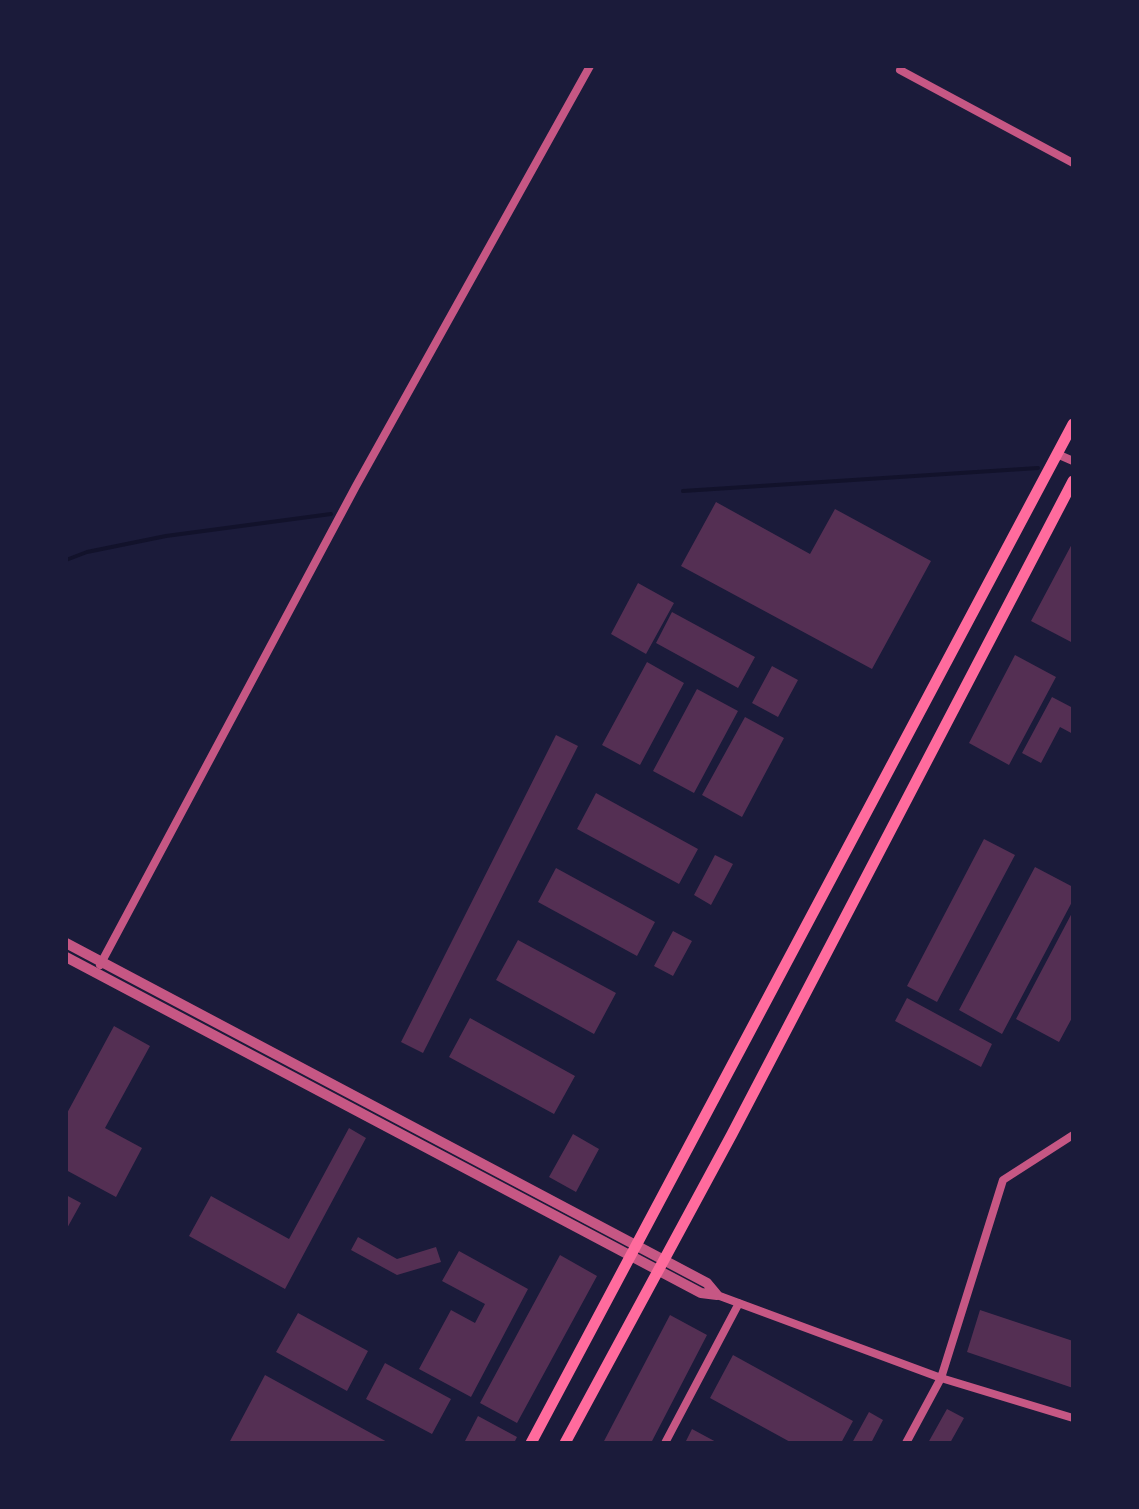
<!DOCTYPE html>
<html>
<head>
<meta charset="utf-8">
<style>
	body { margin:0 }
	#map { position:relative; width:1139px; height:1509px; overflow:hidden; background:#1b1b3a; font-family:Arial,sans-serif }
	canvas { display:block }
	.frame { position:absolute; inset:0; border:68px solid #1b1b3a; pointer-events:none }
</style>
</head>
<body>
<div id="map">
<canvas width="1139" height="1509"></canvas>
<div class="frame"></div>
</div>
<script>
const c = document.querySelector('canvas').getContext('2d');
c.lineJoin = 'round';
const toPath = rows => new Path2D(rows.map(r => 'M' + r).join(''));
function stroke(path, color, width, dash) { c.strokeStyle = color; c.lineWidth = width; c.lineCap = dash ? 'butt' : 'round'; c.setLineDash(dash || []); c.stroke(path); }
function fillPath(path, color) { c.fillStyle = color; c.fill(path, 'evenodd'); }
stroke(toPath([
	[683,491,1038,468],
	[66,560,87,552,166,536,331,514]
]), '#12122b', 4);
fillPath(toPath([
	[716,502,810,554,835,509,931,561,872,669,681,566],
	[1073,542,1073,643,1031,621],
	[638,583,674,603,646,654,611,634],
	[672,612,755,657,738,688,656,643],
	[1015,655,1056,677,1009,765,969,743],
	[647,662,684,683,640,765,602,745],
	[772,666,798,680,778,717,752,703],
	[697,689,738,711,694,793,653,771],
	[1052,697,1073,708,1073,734,1060,727,1041,763,1022,753],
	[745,717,784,738,742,817,702,795],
	[556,735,578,746,423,1053,401,1042],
	[596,793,698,849,679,884,577,829],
	[984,839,1015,855,937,1002,907,986],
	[715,855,733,864,711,905,694,895],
	[1035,867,1073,887,1073,900,1002,1034,959,1010],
	[556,868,655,922,637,956,538,902],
	[1073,911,1073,1016,1059,1042,1016,1019],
	[673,931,692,941,673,976,654,966],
	[518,940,616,993,594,1034,496,980],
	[907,998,992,1044,981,1067,895,1021],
	[470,1018,575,1076,554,1114,449,1057],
	[114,1026,150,1046,105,1128,142,1148,116,1197,66,1170,66,1115],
	[349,1128,366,1138,285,1289,189,1236,211,1196,289,1239],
	[573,1134,599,1149,576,1192,549,1177],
	[66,1195,81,1203,66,1230],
	[358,1237,397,1259,436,1247,441,1262,397,1275,351,1250],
	[459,1251,528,1289,471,1397,419,1369,451,1310,475,1323,485,1304,442,1281],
	[560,1255,597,1276,517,1423,480,1403],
	[980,1310,1073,1341,1073,1388,967,1352],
	[298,1313,368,1351,347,1391,276,1352],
	[670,1315,707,1335,651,1443,603,1443],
	[733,1355,853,1421,841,1443,792,1443,710,1398],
	[385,1363,451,1399,432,1434,366,1399],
	[265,1375,389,1443,229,1443],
	[947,1409,964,1418,950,1443,928,1443],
	[869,1412,883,1420,871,1443,852,1443],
	[478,1416,517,1437,514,1443,464,1443],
	[692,1429,718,1443,685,1443]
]), '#542f53');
stroke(toPath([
	[902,66,900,70,1073,163],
	[1057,454,1073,461],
	[100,965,356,486,590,66],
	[717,1295,941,1378,1073,1418],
	[665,1443,739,1303],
	[906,1443,941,1378,1003,1180,1073,1135]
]), '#c65784', 8);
stroke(toPath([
	[66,943,707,1283,717,1295],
	[66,957,701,1293,717,1295]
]), '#c65784', 10);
stroke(toPath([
	[531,1443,1073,424],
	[565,1443,732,1134,1073,481]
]), '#ff6b9d', 11);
</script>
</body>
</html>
